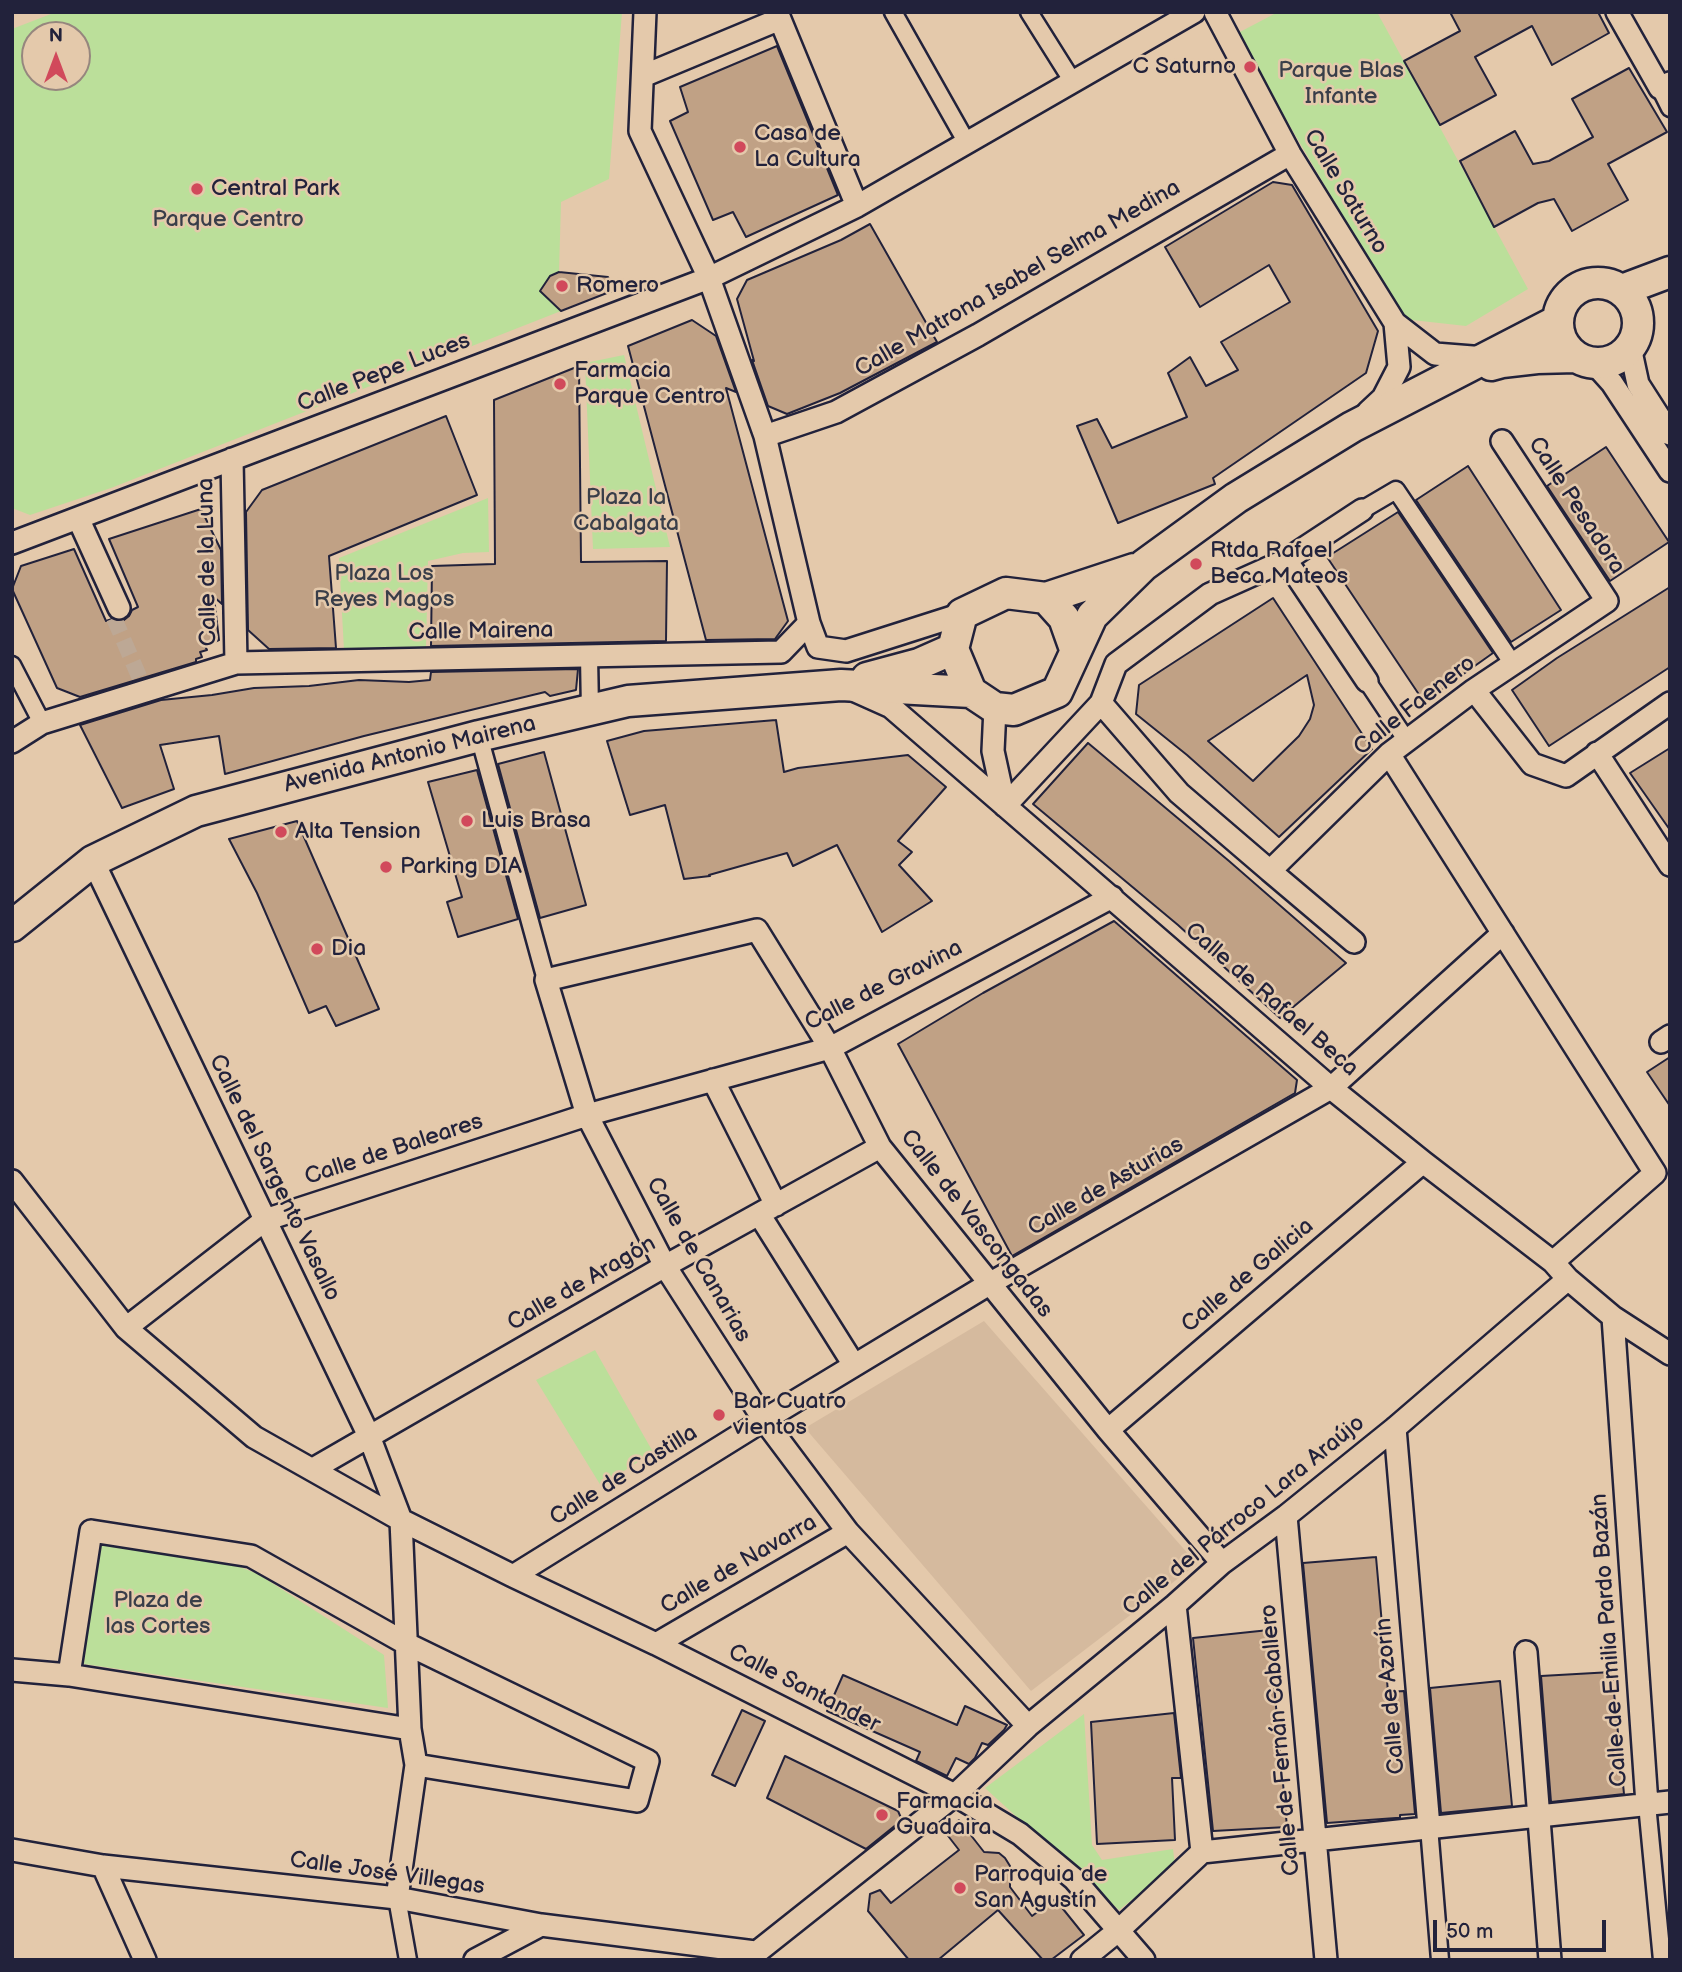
<!DOCTYPE html>
<html>
<head>
<meta charset="utf-8">
<style>
	body { margin:0 }
	#map { position:relative; width:1682px; height:1972px; overflow:hidden; background:#e4c9ab; font-family:"Balsamiq Sans",sans-serif }
	canvas { display:block }
	.frame { position:absolute; inset:0; border:14px solid #22223b; pointer-events:none }
	.north { position:absolute; left:21px; top:21px; width:70px; height:70px; box-sizing:border-box; background:#e4c9ab; border:2px solid #96867e; border-radius:50%; rotate:0deg; font-size:19px; font-weight:700; line-height:28px; text-align:center; color:#22223b }
	.north::after { content:''; display:block; margin:auto; width:24px; height:32px; background:#d1495b; clip-path:polygon(50% 0,100% 100%,50% 72%,0 100%) }
	.scale { position:absolute; left:1433px; top:1920px; width:173px; height:32px; box-sizing:border-box; border:4px solid #22223b; border-top:0; padding-left:9px; font-size:21px; line-height:24px; white-space:nowrap; color:#22223b; -webkit-text-stroke:5px #e4c9ab; paint-order:stroke }
</style>
</head>
<body>
<div id="map">
<canvas width="1682" height="1972"></canvas>
<div class="frame"></div>
<div class="north">N</div>
<div class="scale">50 m</div>
</div>
<script>
const c = document.querySelector('canvas').getContext('2d');
c.lineJoin = 'round';
function fillPath(path, color) { c.fillStyle = color; c.fill(path, 'evenodd'); }
const toPath = rows => new Path2D(rows.map(r => 'M' + r).join(''));
function stroke(path, color, width, dash) { c.strokeStyle = color; c.lineWidth = width; c.lineCap = dash ? 'butt' : 'round'; c.setLineDash(dash || []); c.stroke(path); }
function drawText(font, color, halo, rows, align = 'center') {
  c.font = font + ' "Balsamiq Sans",sans-serif'; c.lineWidth = 5; c.setLineDash([]); c.textBaseline = 'middle'; c.strokeStyle = halo; c.fillStyle = color; for (const [text, x, y, turn = 0] of rows) {
    c.save(); c.translate(x, y); c.rotate((+turn || 0) * Math.PI / 180); c.textAlign = isNaN(turn) ? turn : align; if (halo) c.strokeText(text, 0, 0); c.fillText(text, 0, 0); c.restore();
  }
}
fillPath(toPath([
	[984,1321,1197,1564,1031,1691,805,1428]
]), '#d5ba9e');
fillPath(toPath([
	[56,12,622,12,609,179,561,202,559,272,550,276,540,291,561,311,111,488,30,515,12,508,12,29],
	[35,35,77,35,77,77,35,77],
	[1278,12,1377,12,1528,289,1466,326,1403,319,1236,34],
	[624,355,670,547,593,549,585,363],
	[488,498,489,552,463,553,428,561,426,647,344,650,339,558],
	[595,1350,653,1452,601,1486,536,1380],
	[100,1544,235,1565,258,1574,384,1655,388,1708,84,1664],
	[1084,1714,1092,1845,1102,1860,1173,1849,1175,1866,1119,1910,985,1788]
]), '#bbdf9a');
const building = toPath([
	[1450,12,1598,12,1609,33,1552,65,1532,26,1475,57,1496,95,1440,125,1404,61,1460,31,1450,12],
	[777,46,838,195,746,237,733,212,713,220,670,121,688,112,680,87,777,46],
	[1629,68,1667,132,1608,164,1628,200,1572,231,1554,199,1538,203,1494,227,1460,161,1515,131,1533,164,1549,161,1593,137,1572,99,1629,68],
	[1273,182,1292,185,1378,331,1366,373,1213,478,1215,484,1118,523,1077,426,1097,419,1112,448,1187,417,1168,373,1190,357,1206,386,1238,370,1221,342,1290,302,1269,265,1200,307,1165,247,1273,182],
	[870,224,937,342,840,393,787,414,768,406,752,360,754,361,737,299,747,280,841,240,870,224],
	[559,272,608,277,612,291,561,311,540,291,550,276,559,272],
	[692,320,716,336,736,392,726,388,788,621,775,639,706,640,628,346,692,320],
	[579,366,581,562,667,561,666,641,431,646,432,566,495,564,494,400,579,366],
	[446,416,477,495,329,556,336,648,269,649,248,630,246,512,262,490,446,416],
	[1606,447,1669,542,1610,581,1547,486,1606,447],
	[1468,466,1561,610,1511,642,1416,500,1468,466],
	[201,509,221,550,222,604,214,597,219,640,205,646,207,650,200,652,202,657,196,659,196,662,80,697,57,688,12,589,21,566,74,549,106,621,112,619,124,620,129,616,132,610,138,607,109,539,201,509],
	[1398,512,1493,653,1424,702,1327,557,1398,512],
	[1670,587,1670,667,1549,746,1512,690,1557,658,1670,587],
	[1273,598,1372,749,1279,837,1187,755,1136,714,1139,685,1273,598],
	[1307,675,1314,705,1310,719,1299,736,1253,781,1208,741,1307,675],
	[578,669,576,690,550,696,545,692,364,736,225,774,219,736,160,745,174,789,122,808,80,725,161,700,212,695,254,688,309,686,359,680,409,682,430,680,431,672,578,669],
	[776,720,784,772,798,768,908,755,946,787,898,841,912,852,899,865,932,901,882,932,837,845,793,866,787,853,709,875,710,876,684,879,665,805,630,815,607,741,644,731,776,720],
	[1088,743,1229,861,1346,963,1280,1018,1178,925,1033,804,1088,743],
	[1670,748,1670,830,1630,773,1670,748],
	[544,752,586,905,540,918,498,764,544,752],
	[477,770,518,919,458,937,447,902,462,897,428,782,477,770],
	[297,821,379,1009,336,1026,326,1006,309,1013,257,893,229,839,297,821],
	[1114,921,1297,1080,1295,1093,1012,1256,898,1044,983,993,1114,921],
	[1670,1057,1670,1106,1647,1072,1670,1057],
	[1376,1557,1388,1692,1404,1691,1415,1814,1400,1815,1400,1818,1396,1818,1327,1823,1303,1563,1376,1557],
	[1269,1630,1287,1827,1213,1831,1193,1638,1269,1630],
	[1612,1672,1624,1794,1551,1802,1541,1676,1612,1672],
	[843,1675,957,1725,965,1706,1007,1725,1004,1730,988,1745,982,1743,975,1758,969,1764,956,1758,947,1776,916,1761,920,1752,827,1711,843,1675],
	[1500,1681,1512,1806,1441,1813,1430,1688,1500,1681],
	[742,1710,765,1721,735,1786,712,1775,742,1710],
	[1174,1713,1181,1778,1172,1778,1175,1840,1097,1844,1091,1722,1174,1713],
	[785,1756,898,1811,902,1820,866,1849,767,1798,785,1756],
	[959,1820,984,1852,999,1853,1005,1858,1010,1866,1010,1887,1032,1916,1055,1899,1084,1935,1051,1960,1043,1960,998,1910,938,1960,909,1960,868,1911,870,1894,880,1890,891,1903,959,1850,945,1832,959,1820]
]);
fillPath(building, '#c0a185');
stroke(building, '#22223b', 2);
stroke(toPath([
	[114,618,141,681]
]), '#bda895', 16, [16, 8]);
const pedestrian = toPath([
	[893,12,967,143],
	[1029,12,1073,82],
	[1660,88,1670,108],
	[1362,510,1396,490,1513,664],
	[589,656,590,710],
	[12,665,42,723],
	[1367,681,1407,741],
	[479,736,546,980],
	[1647,1804,1662,1960],
	[1429,1827,1440,1960],
	[397,1898,408,1960]
]);
const minor = toPath([
	[645,12,640,131,709,278,765,436,809,623,818,647,846,651,962,614],
	[777,12,857,206],
	[1215,12,1290,154,1395,323,1435,354,1485,358],
	[1617,12,1660,88,1670,83],
	[643,76,780,19],
	[1630,347,1638,384,1670,434],
	[1594,363,1612,383,1670,471],
	[1368,412,1383,398,1399,367,1395,323],
	[765,436,836,412,978,335,1290,154],
	[232,459,236,663],
	[78,518,119,608],
	[12,543,709,278,857,206,1194,12],
	[1286,560,1367,681],
	[853,690,891,707,1331,1088,1423,1162,1553,1262,1568,1279,1613,1317,1670,1354],
	[1474,690,1532,764,1566,776,1670,703],
	[1101,703,1179,793,1270,871,1389,754,1474,690,1607,601,1502,441],
	[995,708,993,751,1005,806],
	[12,742,42,723,236,663,781,652,809,623],
	[1597,753,1670,865],
	[1389,754,1655,1173,1553,1262],
	[1005,806,1101,703,1116,664,1210,594,1286,560,1362,510],
	[93,861,369,1436,401,1520,410,1729,416,1765,397,1898],
	[1270,871,1354,942],
	[1661,1042,1670,1036],
	[713,1080,776,1205],
	[12,1181,126,1328,254,1437,401,1520,513,1576,656,1644,955,1795,1020,1834,1074,1879,1144,1960],
	[759,1214,854,1365],
	[1613,1317,1647,1804],
	[126,1328,265,1220,587,1115,830,1048,1112,897],
	[1395,1428,1429,1827],
	[1108,1430,1423,1162],
	[313,1469,665,1266,880,1147],
	[1286,1516,1326,1960],
	[513,1576,764,1420,989,1284,1331,1088,1503,933],
	[1175,1605,1202,1852],
	[656,1644,848,1532],
	[1526,1652,1550,1960],
	[12,1670,69,1675,410,1729],
	[69,1675,91,1531,251,1556,407,1644,648,1761,637,1801,416,1765],
	[1028,1726,848,1532,764,1420,665,1266,587,1115,546,980,757,930,830,1048,880,1147,1108,1430,1222,1563],
	[12,1850,103,1866,397,1898,541,1925,755,1952],
	[103,1866,145,1960],
	[475,1960,541,1925],
	[747,1960,955,1795,1028,1726,1175,1605,1222,1563,1286,1516,1395,1428,1568,1279],
	[1082,1960,1119,1930,1202,1852,1670,1802]
]);
const secondary = toPath([
	'1558 323a40 40 0 1 1 80 0a40 40 0 1 1-80 0Z',
	[1622,290,1670,272],
	[1491,365,1502,362,1537,358,1576,357],
	[1046,598,1134,569],
	[1075,649,1064,618,1046,598,1006,593,962,614,953,649,971,692,995,708,1014,710,1057,692,1092,616,1144,565,1236,498,1352,427,1557,321],
	[867,678,919,664,953,649],
	[12,926,93,861,196,811,479,736,628,701,841,685,971,692]
]);
stroke(pedestrian, '#22223b', 21);
stroke(minor, '#22223b', 26);
stroke(secondary, '#22223b', 35);
stroke(pedestrian, '#e4c9ab', 16);
stroke(minor, '#e4c9ab', 21);
stroke(secondary, '#e4c9ab', 30);
for (const [x, y, r, color] of [
	[1250,67,7,"#d1495b"],
	[740,147,7,"#d1495b"],
	[197,189,7,"#d1495b"],
	[562,286,7,"#d1495b"],
	[560,384,7,"#d1495b"],
	[1196,564,7,"#d1495b"],
	[467,821,7,"#d1495b"],
	[281,832,7,"#d1495b"],
	[386,867,7,"#d1495b"],
	[317,949,7,"#d1495b"],
	[719,1415,7,"#d1495b"],
	[882,1815,7,"#d1495b"],
	[960,1888,7,"#d1495b"]
]) { const dot = new Path2D(); dot.arc(x, y, r, 0, 2 * Math.PI); c.fillStyle = color; c.fill(dot); stroke(dot, '#e4c9ab', 2.5); }
drawText('23px', '#22223b', '#e4c9ab', [
	["C Saturno",1236,67,"right"],
	["Casa de",754,134],
	["La Cultura",754,160],
	["Central Park",211,189],
	["Romero",576,286],
	["Farmacia",574,371],
	["Parque Centro",574,397],
	["Rtda Rafael",1210,551],
	["Beca Mateos",1210,577],
	["Luis Brasa",481,821],
	["Alta Tension",295,832],
	["Parking DIA",400,867],
	["Dia",331,949],
	["Bar Cuatro",733,1402],
	["vientos",733,1428],
	["Farmacia",896,1802],
	["Guadaira",896,1828],
	["Parroquia de",974,1875],
	["San Agustín",974,1901]
], 'left');
drawText('23px', '#393e49', '#e4c9ab', [
	["Parque Blas",1341,71],
	["Infante",1341,97],
	["Parque Centro",228,220],
	["Plaza la",626,498],
	["Cabalgata",626,524],
	["Plaza Los",384,574],
	["Reyes Magos",384,600],
	["Plaza de",158,1601],
	["las Cortes",158,1627]
]);
drawText('23px', '#22223b', '#e4c9ab', [
	["Calle Saturno",1345,192,59],
	["Calle Matrona Isabel Selma Medina",1018,279,-30],
	["Calle Pepe Luces",384,373,-21],
	["Calle Pesadora",1576,506,57],
	["Calle de la Luna",208,562,-91],
	["Calle Mairena",481,632,-1],
	["Calle Faenero",1415,706,-38],
	["Avenida Antonio Mairena",410,755,-14],
	["Calle de Gravina",884,986,-27],
	["Calle de Rafael Beca",1271,1000,41],
	["Calle de Baleares",394,1150,-18],
	["Calle del Sargento Vasallo",274,1178,64],
	["Calle de Asturias",1106,1187,-30],
	["Calle de Vascongadas",976,1224,52],
	["Calle de Canarias",698,1260,60],
	["Calle de Galicia",1248,1276,-40],
	["Calle de Aragón",582,1284,-30],
	["Calle de Castilla",624,1476,-32],
	["Calle del Párroco Lara Araújo",1244,1516,-39],
	["Calle de Navarra",739,1565,-30],
	["Calle de Emilia Pardo Bazán",1610,1640,-94],
	["Calle Santander",804,1689,27],
	["Calle de Azorín",1391,1696,-95],
	["Calle de Fernán Caballero",1281,1740,-95],
	["Calle José Villegas",387,1874,8]
]);
</script>
</body>
</html>
